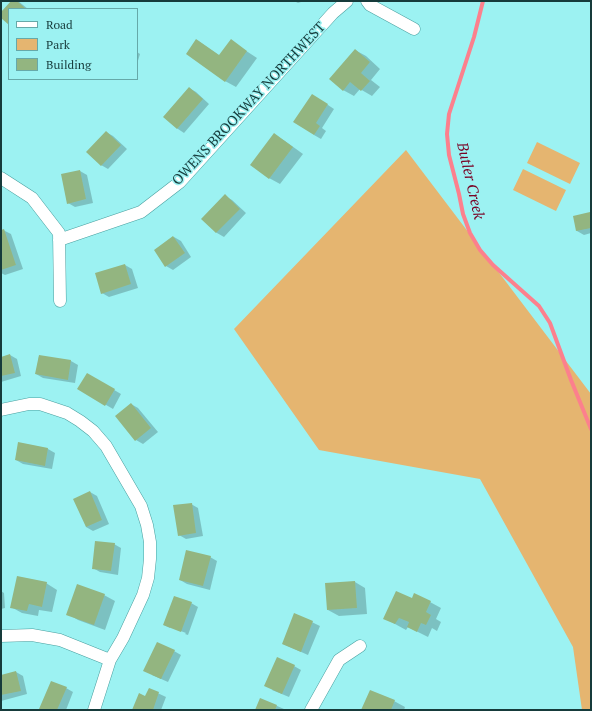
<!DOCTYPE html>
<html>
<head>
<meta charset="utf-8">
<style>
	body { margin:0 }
	#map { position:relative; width:592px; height:711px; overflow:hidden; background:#9cf2f2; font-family:"PT Serif",serif }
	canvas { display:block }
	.frame { position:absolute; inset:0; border:2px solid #163b3b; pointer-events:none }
	.legend { position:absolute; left:8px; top:8px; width:130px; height:72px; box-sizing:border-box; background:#9cf2f2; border:1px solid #66a9a9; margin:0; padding:5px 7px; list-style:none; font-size:12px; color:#163b3b }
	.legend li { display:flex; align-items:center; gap:8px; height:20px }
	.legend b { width:20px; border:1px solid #66a9a9 }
</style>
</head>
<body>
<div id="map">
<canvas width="592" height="711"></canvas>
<div class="frame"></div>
<ul class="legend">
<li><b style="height:5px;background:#fff"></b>Road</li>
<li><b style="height:11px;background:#e5b570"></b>Park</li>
<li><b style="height:11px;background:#93b580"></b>Building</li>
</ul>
</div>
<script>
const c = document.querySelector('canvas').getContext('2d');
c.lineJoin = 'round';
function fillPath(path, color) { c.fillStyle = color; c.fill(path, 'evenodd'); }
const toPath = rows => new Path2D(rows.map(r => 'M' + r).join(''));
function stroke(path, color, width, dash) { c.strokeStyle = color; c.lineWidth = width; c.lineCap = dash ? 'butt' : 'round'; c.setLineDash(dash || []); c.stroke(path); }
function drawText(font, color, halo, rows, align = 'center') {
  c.font = font + ' "PT Serif",serif'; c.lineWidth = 3; c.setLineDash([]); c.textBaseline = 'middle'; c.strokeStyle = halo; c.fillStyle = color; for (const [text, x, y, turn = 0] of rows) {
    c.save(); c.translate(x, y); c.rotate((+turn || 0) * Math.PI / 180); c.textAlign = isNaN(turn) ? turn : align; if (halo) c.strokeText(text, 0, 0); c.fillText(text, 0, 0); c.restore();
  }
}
fillPath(toPath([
	[537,142,580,163,570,184,527,163],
	[406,150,591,394,591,710,582,710,573,647,480,479,319,450,234,329],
	[523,169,566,190,556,211,513,190]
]), '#e5b570');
fillPath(toPath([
	[12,1,18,1,28,9,9,9,9,24,1,16,1,13],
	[294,1,304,1,298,3],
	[197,40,220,56,231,41,257,58,236,87,225,81],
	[355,50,366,56,380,69,371,80,380,87,372,96,360,89,354,96,343,90],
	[137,52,140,54,137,64],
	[189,88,196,92,209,104,184,133,178,129,164,117],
	[319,99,334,109,322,128,326,131,321,139,314,135],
	[106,132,113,136,127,149,108,169,101,165],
	[275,135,285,141,303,154,280,184,269,178],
	[80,171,87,175,93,203,75,207,68,203],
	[225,196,232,200,246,213,224,237,217,233,203,219],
	[590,213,591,214,591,233,584,235,577,231,574,217],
	[3,230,11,234,23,269,5,275,1,273,1,231],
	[174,237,181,241,191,257,173,270,166,266],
	[125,265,132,269,138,288,109,297,102,293],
	[10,355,17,359,21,376,1,382,1,358],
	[39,356,71,361,78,365,75,383,43,378,36,374],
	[87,374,121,394,113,409,79,389],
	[131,404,138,408,158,432,143,444,136,440],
	[19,443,48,449,55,453,52,469,23,464,16,460],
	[90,492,97,496,109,524,93,531,86,527],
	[191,504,198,508,203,536,186,539,179,535],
	[114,544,121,548,118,575,100,572,93,568],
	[210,557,217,561,210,590,187,584,180,580],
	[355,582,365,588,367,614,339,616,328,610],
	[46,583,57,590,52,612,39,610,38,616,22,613,11,607],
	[1,591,4,593,5,608,1,609],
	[104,595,115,601,105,630,78,620,68,614],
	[412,600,430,602,441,608,436,619,441,622,437,631,432,628,428,637,408,627,406,630,384,618],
	[191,603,198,607,188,635,185,634,186,633,170,627,170,628,164,625],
	[295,614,320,626,308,655,283,644],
	[174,651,181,655,168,682,152,675],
	[294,666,301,670,289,697,272,690],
	[16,672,23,676,27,694,1,701,1,676],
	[66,688,73,692,66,710,43,710],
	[149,689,166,697,161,710,134,710,146,697],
	[261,699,284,709,286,710,257,710],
	[394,701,405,707,404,710,362,710]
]), '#0003');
stroke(toPath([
	[483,1,474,37,449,114,447,134,449,155,459,194,463,214,470,233,480,250,493,265,539,306,550,323,571,380,591,429]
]), '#fc808d', 4);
fillPath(toPath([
	[11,1,17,1,26,9,9,9,9,25,1,18,1,12],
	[196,39,219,55,231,39,247,51,225,82,186,54],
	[355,49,370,62,361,73,370,81,361,91,350,82,343,91,329,79],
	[189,87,203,99,177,129,163,117],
	[312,94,328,104,316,123,320,126,314,135,293,122],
	[106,131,121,145,101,166,86,152],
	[274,133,293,147,269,179,250,165],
	[80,170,86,199,67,204,61,174],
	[225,194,240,209,216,233,201,219],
	[590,212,591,228,576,231,573,216],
	[4,229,16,265,1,270,1,230],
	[173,236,185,253,165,267,154,250],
	[125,264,131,284,101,294,95,273],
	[10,354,15,373,1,376,1,357],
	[39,355,71,360,68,380,35,374],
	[87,373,115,389,105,406,77,389],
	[131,403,151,428,135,441,115,416],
	[18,442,48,448,45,466,15,460],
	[90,491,102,520,86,527,73,499],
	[192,503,196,533,178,536,173,505],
	[95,541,115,543,111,571,92,569],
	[186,550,211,556,203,586,179,580],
	[17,576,47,582,42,607,29,604,27,611,10,608],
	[355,581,357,608,327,610,325,583],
	[77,584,105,594,94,625,66,615],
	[396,591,412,598,414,593,431,601,426,612,431,615,426,625,421,623,417,632,407,627,409,622,399,618,395,624,383,619],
	[174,596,192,602,181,632,163,625],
	[294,613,313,621,301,652,282,644],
	[157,642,175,650,161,679,143,671],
	[277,657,295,665,282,694,264,686],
	[16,671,21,691,1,695,1,675],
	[51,681,67,687,57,710,41,710,39,709],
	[149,688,159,692,153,710,132,710,139,693,145,696],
	[370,690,395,700,391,710,361,710],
	[260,698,277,705,275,710,255,710]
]), '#93b580');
const street = toPath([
	[367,1,370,5,414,29],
	[1,178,32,198,59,233,60,301],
	[59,240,141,212,180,182,333,13,347,1],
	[1,410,29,404,40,404,67,413,80,421,93,431,106,446,141,506,147,525,150,542,150,559,148,578,143,595,123,638,110,660,94,710],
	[1,636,32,635,60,640,110,660],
	[311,710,339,660,360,646]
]);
stroke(street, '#499f9f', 13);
stroke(street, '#fff', 12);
drawText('14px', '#163b3b', '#9cf2f2', [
	["OWENS BROOKWAY NORTHWEST",249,104,-47]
]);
drawText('italic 15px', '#790325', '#9cf2f2', [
	["Butler Creek",470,181,77]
]);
</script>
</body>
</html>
